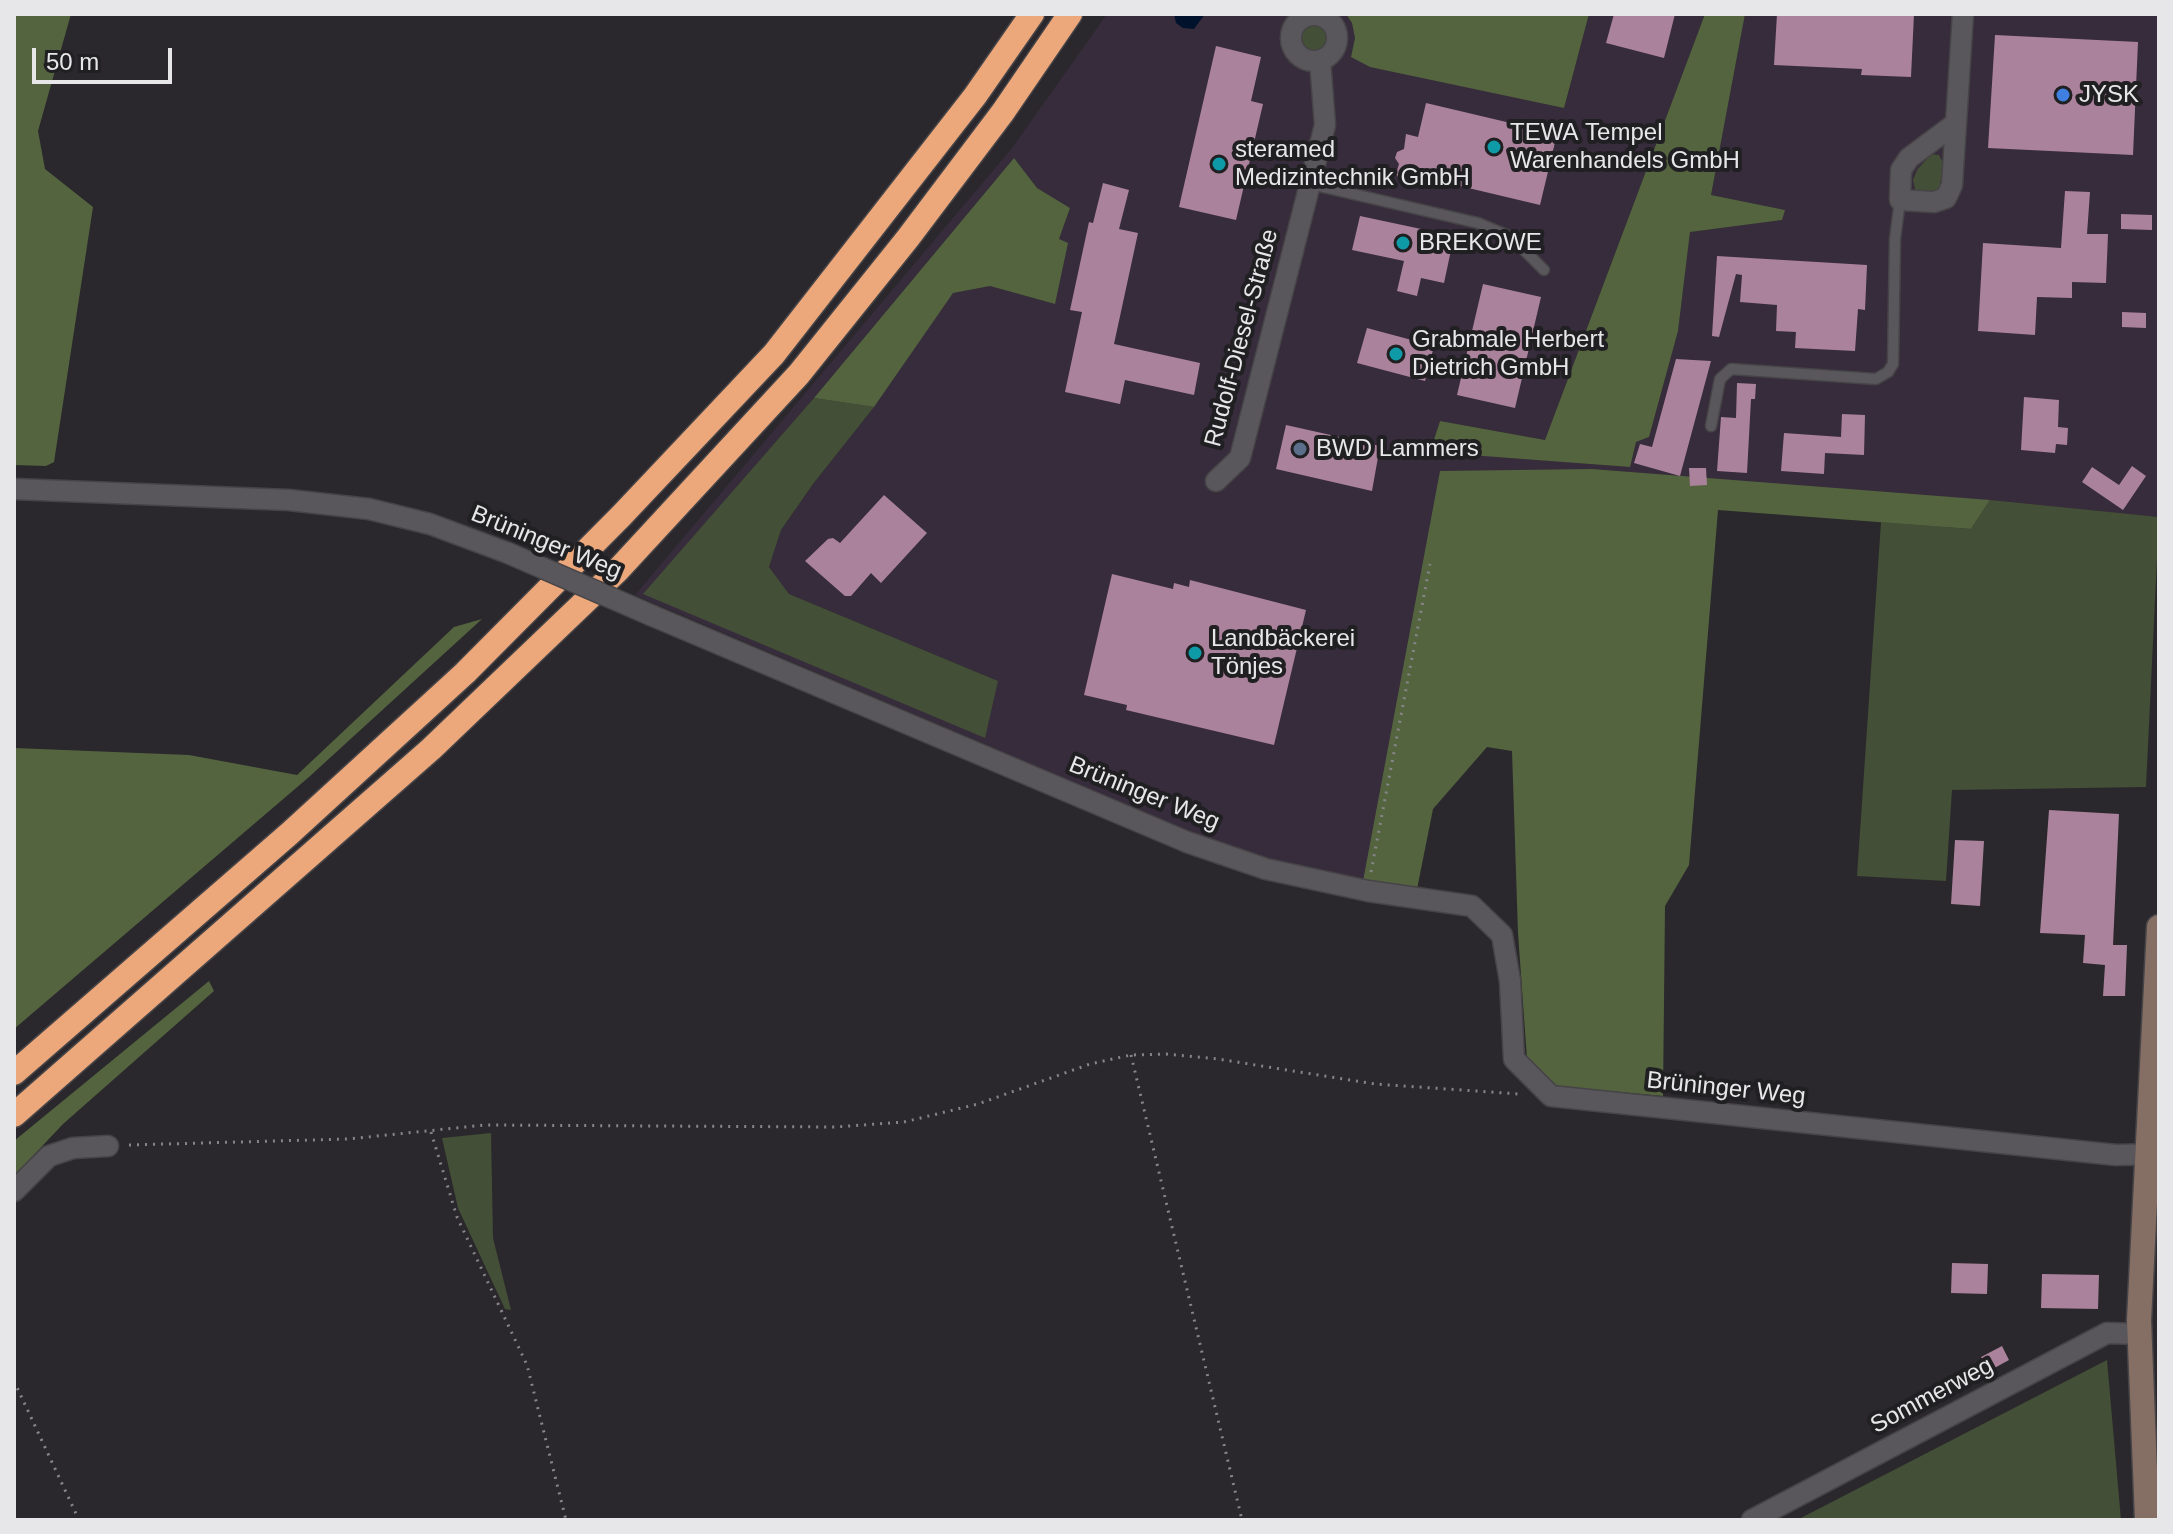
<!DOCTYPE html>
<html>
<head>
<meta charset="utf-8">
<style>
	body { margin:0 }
	#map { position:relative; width:2173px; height:1534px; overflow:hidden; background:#2a282c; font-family:Helvetica,sans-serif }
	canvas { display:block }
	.frame { position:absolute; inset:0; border:16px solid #e7e6e8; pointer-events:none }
	.scale { position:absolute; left:32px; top:48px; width:140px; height:36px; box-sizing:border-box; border:4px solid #e7e6e8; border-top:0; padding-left:10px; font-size:24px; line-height:28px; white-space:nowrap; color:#e7e6e8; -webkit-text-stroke:6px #201f22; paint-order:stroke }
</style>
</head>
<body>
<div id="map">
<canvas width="2173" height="1534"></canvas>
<div class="frame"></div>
<div class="scale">50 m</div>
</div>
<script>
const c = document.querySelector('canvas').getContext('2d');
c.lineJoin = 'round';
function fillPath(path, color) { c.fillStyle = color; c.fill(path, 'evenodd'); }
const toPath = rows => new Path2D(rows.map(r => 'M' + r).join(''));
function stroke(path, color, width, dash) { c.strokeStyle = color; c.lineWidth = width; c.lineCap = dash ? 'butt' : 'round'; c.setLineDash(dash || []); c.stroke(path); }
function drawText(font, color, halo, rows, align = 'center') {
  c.font = font + ' Helvetica,sans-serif'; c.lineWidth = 8; c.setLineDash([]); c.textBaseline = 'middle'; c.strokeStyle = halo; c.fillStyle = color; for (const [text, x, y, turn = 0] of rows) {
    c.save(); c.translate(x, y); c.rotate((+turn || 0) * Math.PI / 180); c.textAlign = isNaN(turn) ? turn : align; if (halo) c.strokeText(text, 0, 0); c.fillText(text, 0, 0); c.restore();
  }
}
fillPath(toPath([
	[1107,14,1346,14,1352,23,1355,38,1351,57,1564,108,1589,14,1705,14,1545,440,1440,421,1430,451,1629,467,1636,442,1649,437,1678,331,1690,232,1781,220,1784,210,1711,195,1745,14,2159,14,2159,517,1592,469,1363,881,1271,860,1190,835,985,744,635,595,1012,148],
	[1014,158,1037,188,1070,208,1059,239,1055,304,990,286,952,293,874,407,813,484,781,530,769,567,789,594,998,681,644,594,814,398]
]), '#372c3b');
fillPath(toPath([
	'1300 38a14 14 0 1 1 28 0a14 14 0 1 1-28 0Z',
	[1931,154,1939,155,1944,165,1939,189,1931,194,1922,194,1915,189,1913,180,1917,170],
	[814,398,874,407,813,484,781,530,769,567,789,594,998,681,985,738,643,594],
	[1990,500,2159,517,2146,787,1952,790,1946,881,1857,876,1881,522,1971,529],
	[491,1133,493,1238,511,1310,505,1309,458,1208,442,1138],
	[2107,1360,2121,1520,1797,1520]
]), '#434f36');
fillPath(toPath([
	[14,14,71,14,38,131,45,169,93,207,54,462,46,466,14,465],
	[1346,14,1589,14,1564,108,1370,67,1351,57,1355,38,1352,23],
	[1705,14,1745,14,1711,195,1785,210,1782,220,1690,232,1678,331,1649,437,1636,442,1630,467,1430,452,1440,421,1545,440],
	[1014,158,1037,188,1070,208,1059,239,1068,243,1055,304,990,286,953,293,874,407,814,398],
	[1592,469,1990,500,1971,529,1718,510,1689,865,1665,906,1663,1096,1554,1086,1527,1059,1518,933,1512,751,1487,747,1433,809,1416,894,1363,881,1440,471],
	[482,619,309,777,14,1029,14,748,189,755,297,775,454,627],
	[209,981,214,991,63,1124,14,1176,14,1141]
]), '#54643f');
fillPath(toPath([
	[1174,14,1205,14,1194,29,1183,28,1176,23]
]), '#01122d');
fillPath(toPath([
	[1614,14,1675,14,1664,58,1606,43],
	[1777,14,1914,14,1911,77,1861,75,1862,69,1774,65],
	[1995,35,2138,42,2133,155,1988,148],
	[1216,46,1261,57,1251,101,1263,104,1236,220,1179,207],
	[1426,103,1557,134,1540,205,1422,177,1421,185,1400,180,1396,174,1399,164,1395,158,1397,152,1404,149,1406,134,1418,137],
	[1103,183,1129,190,1119,229,1138,233,1114,344,1200,363,1194,395,1125,380,1120,404,1065,392,1082,312,1070,310,1089,222,1093,223],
	[2065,191,2090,192,2087,234,2108,234,2106,283,2072,282,2072,298,2037,297,2035,335,1978,331,1983,243,2061,248],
	[2121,214,2152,215,2152,230,2121,229],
	[1360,216,1454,236,1444,283,1421,278,1417,296,1397,291,1404,261,1352,250],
	[1717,256,1867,265,1865,310,1858,309,1855,351,1795,348,1796,332,1776,331,1777,305,1740,302,1742,275,1736,274,1719,337,1712,336],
	[1483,284,1541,297,1515,408,1457,395],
	[2122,312,2146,313,2146,328,2122,327],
	[1367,328,1434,346,1425,381,1357,363],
	[1676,359,1711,361,1680,476,1634,463,1640,444,1652,447],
	[1737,383,1756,384,1755,399,1751,399,1747,473,1717,471,1721,417,1736,418],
	[2024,397,2059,400,2058,427,2068,428,2067,445,2056,444,2055,453,2021,450],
	[1842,414,1865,415,1864,455,1825,453,1824,474,1781,471,1784,433,1841,437],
	[1286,425,1380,446,1372,491,1276,469],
	[2132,466,2146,476,2123,510,2082,482,2092,467,2119,485],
	[1689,468,1706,468,1707,485,1690,486],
	[884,495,927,533,881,583,871,573,851,596,845,596,805,561,828,539,833,538,840,543],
	[1112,574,1173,589,1174,583,1189,587,1190,580,1306,610,1274,745,1126,710,1127,705,1084,695],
	[2049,810,2119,814,2113,945,2127,945,2125,996,2103,996,2105,965,2083,963,2085,935,2040,933],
	[1955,840,1984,841,1980,906,1951,904],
	[1952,1263,1988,1264,1987,1294,1951,1293],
	[2042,1274,2099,1275,2098,1309,2041,1308],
	[2002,1346,2009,1360,1989,1371,1981,1357]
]), '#ab829b');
const lane = toPath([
	[1310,184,1478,223,1511,237,1544,270],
	[1711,426,1720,379,1731,369,1876,379,1888,372,1893,364,1895,239,1900,200]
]);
const street = toPath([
	'1291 38a23 23 0 1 1 46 0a23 23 0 1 1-46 0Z',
	[1956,123,1909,158,1901,170,1900,200,1934,202,1946,198,1952,185,1963,14],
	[1216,481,1240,458,1310,184,1325,125,1320,60],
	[14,489,289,500,369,509,430,524,508,553],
	[653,616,1187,842,1266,869,1368,891,1472,906,1502,935,1510,981,1514,1059,1551,1096,2116,1155,2159,1154],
	[14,1191,49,1156,73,1148,108,1146],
	[1752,1520,2107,1333,2139,1334]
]);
const secondary = toPath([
	[2147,1520,2139,1320,2159,927]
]);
const highway = toPath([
	[14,1073,289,834,465,673,622,515,774,354,975,96,1032,14],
	[14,1115,431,749,617,571,799,374,908,238,1003,112,1070,14]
]);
stroke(lane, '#464447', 13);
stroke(street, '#464447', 23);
stroke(secondary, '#464447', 27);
stroke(highway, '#464447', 27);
stroke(toPath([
	[1371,872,1430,564],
	[1131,1055,1242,1520],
	[431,1132,457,1217,527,1365,566,1520],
	[129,1145,348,1139,485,1125,835,1127,904,1122,978,1104,1090,1064,1131,1055,1166,1054,1218,1059,1375,1084,1519,1094],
	[14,1381,79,1520]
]), '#868588', 3, [2, 6]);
stroke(lane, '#59575b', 10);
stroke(street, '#59575b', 20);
stroke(secondary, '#856f65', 24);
stroke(highway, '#eca77b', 24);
const streetBridge = toPath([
	[508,553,653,616]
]);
stroke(streetBridge, '#464447', 23, []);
stroke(streetBridge, '#59575b', 20);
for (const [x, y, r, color] of [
	[2063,95,8,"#3f7fe0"],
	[1494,147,8,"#0f9aa8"],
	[1219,164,8,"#0f9aa8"],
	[1403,243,8,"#0f9aa8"],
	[1396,354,8,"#0f9aa8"],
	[1300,449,8,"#5c6f8a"],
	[1195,653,8,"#0f9aa8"]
]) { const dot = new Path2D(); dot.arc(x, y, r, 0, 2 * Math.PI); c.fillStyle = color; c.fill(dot); stroke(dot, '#201f22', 3); }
drawText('24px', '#e7e6e8', '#201f22', [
	["JYSK",2079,95],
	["TEWA Tempel",1510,133],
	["Warenhandels GmbH",1510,161],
	["steramed",1235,150],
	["Medizintechnik GmbH",1235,178],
	["BREKOWE",1419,243],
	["Grabmale Herbert",1412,340],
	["Dietrich GmbH",1412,368],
	["BWD Lammers",1316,449],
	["Landbäckerei",1211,639],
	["Tönjes",1211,667]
], 'left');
drawText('24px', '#e7e6e8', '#201f22', [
	["Rudolf-Diesel-Straße",1242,338,-75],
	["Brüninger Weg",546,543,22],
	["Brüninger Weg",1144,794,22],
	["Brüninger Weg",1726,1089,6],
	["Sommerweg",1932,1396,-28]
]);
</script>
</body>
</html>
